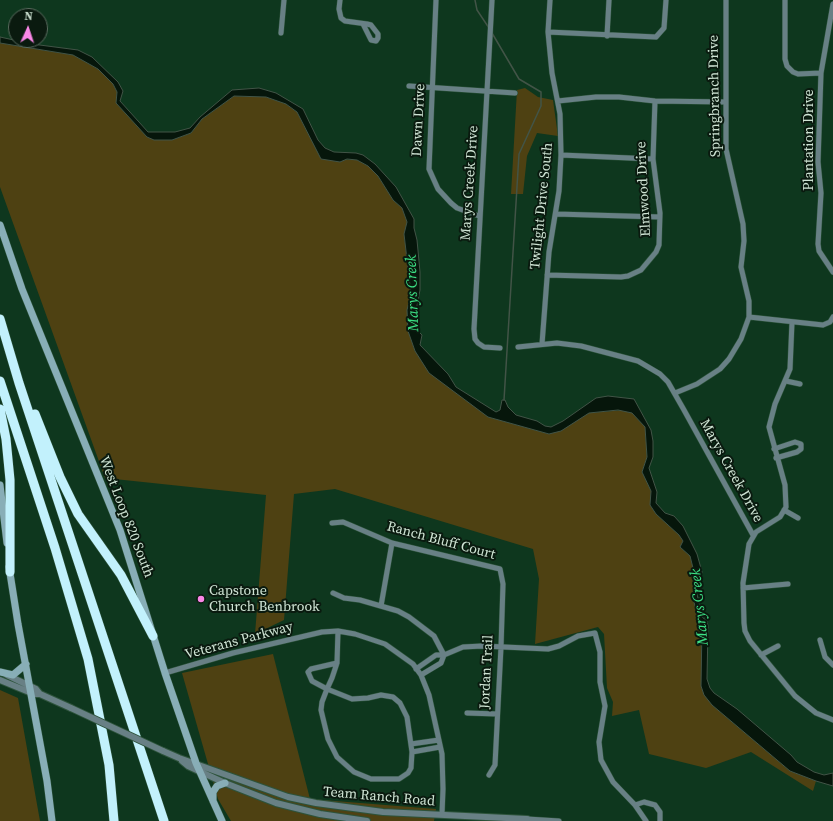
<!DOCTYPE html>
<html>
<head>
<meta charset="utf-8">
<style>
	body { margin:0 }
	#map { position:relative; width:833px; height:821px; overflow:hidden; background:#0e371e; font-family:"Source Serif 4",serif }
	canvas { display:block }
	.north { position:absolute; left:8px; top:8px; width:40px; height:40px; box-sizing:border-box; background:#0a1a0f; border:1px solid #596b5e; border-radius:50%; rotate:3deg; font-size:11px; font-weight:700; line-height:16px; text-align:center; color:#cfe4d4 }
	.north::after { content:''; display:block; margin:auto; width:14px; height:18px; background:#fa87e7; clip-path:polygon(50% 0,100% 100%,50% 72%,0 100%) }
</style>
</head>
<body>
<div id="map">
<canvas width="833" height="821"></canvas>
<div class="north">N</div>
</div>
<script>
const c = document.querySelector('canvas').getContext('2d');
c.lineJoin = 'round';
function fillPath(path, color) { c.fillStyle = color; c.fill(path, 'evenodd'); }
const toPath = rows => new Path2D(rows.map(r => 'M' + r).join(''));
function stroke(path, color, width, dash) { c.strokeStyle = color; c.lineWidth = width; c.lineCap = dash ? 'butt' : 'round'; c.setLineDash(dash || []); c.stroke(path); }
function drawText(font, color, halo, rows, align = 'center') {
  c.font = font + ' "Source Serif 4",serif'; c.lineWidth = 4; c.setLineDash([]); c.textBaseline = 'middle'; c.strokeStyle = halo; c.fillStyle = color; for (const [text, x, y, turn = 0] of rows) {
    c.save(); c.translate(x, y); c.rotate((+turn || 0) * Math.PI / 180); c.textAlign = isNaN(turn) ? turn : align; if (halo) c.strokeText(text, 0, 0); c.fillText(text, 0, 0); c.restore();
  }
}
fillPath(toPath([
	[0,43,73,55,98,69,113,84,117,92,116,103,147,137,172,140,191,133,202,119,234,96,266,97,286,104,297,112,321,159,357,160,368,166,378,176,393,200,402,208,407,222,404,234,411,294,407,311,408,331,415,351,488,417,549,434,589,413,625,410,632,413,645,427,647,457,642,472,651,491,650,505,656,514,679,535,683,541,680,547,690,556,694,572,697,576,693,597,698,618,702,626,701,654,712,705,790,771,816,781,813,791,751,752,706,768,649,754,639,710,612,716,613,702,607,688,604,634,598,627,535,644,539,579,533,549,335,489,294,494,284,620,255,634,266,495,105,478,0,187],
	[525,88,538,97,553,100,558,136,537,133,527,156,523,194,511,194,517,90],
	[273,654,310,799,436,809,434,821,231,821,218,799,182,673],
	[0,690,18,698,40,821,0,821]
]), '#4e4112');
const water = toPath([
	[0,37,32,44,78,50,92,57,118,82,123,91,120,101,148,132,175,132,190,128,200,117,232,90,259,88,276,93,303,109,318,140,325,148,334,152,356,153,363,155,375,164,396,187,414,219,414,228,417,240,420,272,420,290,416,311,418,331,422,335,420,345,448,374,456,387,496,412,500,410,502,400,505,400,508,407,516,415,537,421,545,426,551,427,563,421,596,398,608,396,634,399,651,430,653,441,653,457,649,468,657,492,656,503,665,513,674,516,683,526,697,554,702,572,697,594,702,617,707,621,708,626,707,679,710,688,714,693,737,709,791,755,797,762,814,772,824,775,833,773,833,786,816,781,790,771,712,705,704,695,701,686,702,626,698,618,692,594,697,585,697,576,694,572,690,556,680,547,683,541,679,535,656,514,650,505,651,491,642,472,647,457,645,427,632,413,618,410,589,413,561,431,549,434,488,417,429,373,415,351,408,331,407,310,411,294,404,234,407,222,402,208,393,200,378,176,368,166,357,160,347,159,340,162,321,159,297,112,286,104,266,97,234,96,202,119,191,133,172,140,154,140,147,137,116,103,117,92,113,84,98,69,73,55,0,43,0,37]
]);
fillPath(water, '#06160b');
stroke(water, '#425447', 1);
stroke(toPath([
	[475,0,477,10,489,28],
	[492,33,519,79,541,92,541,106,519,154,504,400]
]), '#425447', 1.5);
const minor = toPath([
	[340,0,339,9,341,18,345,21,367,24,371,25,378,34,378,38,376,41,371,40,363,24],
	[436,0,429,169,438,189,451,203,457,208,479,216],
	[492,0,474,329,475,339,478,343,484,347,500,348],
	[785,0,785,59,787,66,793,72,798,74,821,73],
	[833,4,821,73,818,162,821,193,818,244,819,251,833,272],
	[548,32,656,37,664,28,666,0],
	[281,33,284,0],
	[607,36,609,0],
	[409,86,515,93],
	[558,101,596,97,619,97,655,101,726,102],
	[561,155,653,159],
	[556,214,660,217],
	[547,275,621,277,628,276,641,270,656,252,659,245,660,213,653,159,655,101],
	[749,317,823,325,830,322,833,317],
	[792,322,790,369,775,404,769,427,785,485,786,507,780,517,756,532,749,544,743,583,744,623,745,631,750,641,795,696,816,713,833,720],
	[542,344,549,252,559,191,561,155,560,114,552,73,548,32,550,0],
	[518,347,557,343,581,346,638,361,660,374,668,382,684,410,753,535],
	[786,381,800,384],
	[675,393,697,384,720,369,729,359,741,339,749,317,749,301,741,267,744,241,743,224,726,149,726,0],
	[774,449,795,442,801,444,801,449,797,452,776,458],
	[784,510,798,518],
	[332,523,343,522,392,543,500,569,503,584,501,647,495,765,489,775],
	[743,588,788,584],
	[333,593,344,598,360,600,398,611,409,617,434,636,444,655],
	[381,606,392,543],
	[820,640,825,657,833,665],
	[761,655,778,646],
	[337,663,311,669,308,672,312,681,327,689,352,699,368,698,381,695,393,697,400,703,407,717,412,752,411,768,408,773,399,779,371,779,354,772,337,757,328,739,321,710,322,702,327,689,332,678,337,663,338,631],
	[416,669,436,655,444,655,463,647,482,646,548,649,559,646,578,636,595,633,600,652,600,682,605,706,599,742,601,760,613,782,635,805,646,821],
	[165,673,233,653,322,632,338,631,355,634,385,644,413,664,421,675,429,695,442,754,443,789,442,814],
	[421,675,441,663,444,655],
	[467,713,497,714],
	[411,744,439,740],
	[412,752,440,747],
	[635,805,644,802,655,805,660,812,660,821],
	[527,819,559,821]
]);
const tertiary = toPath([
	[7,675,36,689,40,694],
	[0,680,34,694,40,694,71,708],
	[163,751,179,758,288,797,316,803,383,812,527,819],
	[182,761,188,766,225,783,276,803,320,814,367,821]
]);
const secondary = toPath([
	[0,225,22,289,120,530,165,673,196,763,222,821],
	[0,485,7,543],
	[9,567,18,624,47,781,52,821],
	[0,672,13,675,26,664],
	[213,801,213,792,217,786,225,783]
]);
const motorway = toPath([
	[0,319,19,383,164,821],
	[0,381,55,548,88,659,109,765,114,821],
	[0,409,6,439,10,480,10,572],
	[35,414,60,477,78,514,121,575,153,636]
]);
stroke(minor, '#2d533b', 6);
stroke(tertiary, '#2d533b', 8);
stroke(secondary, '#2d533b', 8);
stroke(motorway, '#2d533b', 10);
stroke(minor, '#688085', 5);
stroke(tertiary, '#688085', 6);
stroke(secondary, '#88aeb7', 7);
stroke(motorway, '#c2f1fc', 9);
const tertiaryBridge = toPath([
	[71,708,163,751]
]);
stroke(tertiaryBridge, '#2d533b', 8, []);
stroke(tertiaryBridge, '#688085', 6);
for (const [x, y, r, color] of [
	[201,599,4,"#fa87e7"]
]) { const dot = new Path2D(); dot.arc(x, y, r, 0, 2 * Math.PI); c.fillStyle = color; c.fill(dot); stroke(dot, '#0a1a0f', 1.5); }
drawText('14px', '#cfe4d4', '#0a1a0f', [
	["Springbranch Drive",715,96,-91],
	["Dawn Drive",419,120,-87],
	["Plantation Drive",809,140,-90],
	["Marys Creek Drive",470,183,-86],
	["Elmwood Drive",644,189,-93],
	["Twilight Drive South",542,206,-84],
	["Marys Creek Drive",731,471,61],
	["West Loop 820 South",126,517,69],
	["Ranch Bluff Court",441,541,15],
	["Veterans Parkway",239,641,-15],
	["Jordan Trail",487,672,-87],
	["Team Ranch Road",379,797,5]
]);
drawText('14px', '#cfe4d4', '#0a1a0f', [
	["Capstone",209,591],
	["Church Benbrook",209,607]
], 'left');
drawText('italic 15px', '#3ce084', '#0a1a0f', [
	["Marys Creek",413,293,-92],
	["Marys Creek",700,607,-96]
]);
</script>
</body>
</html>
